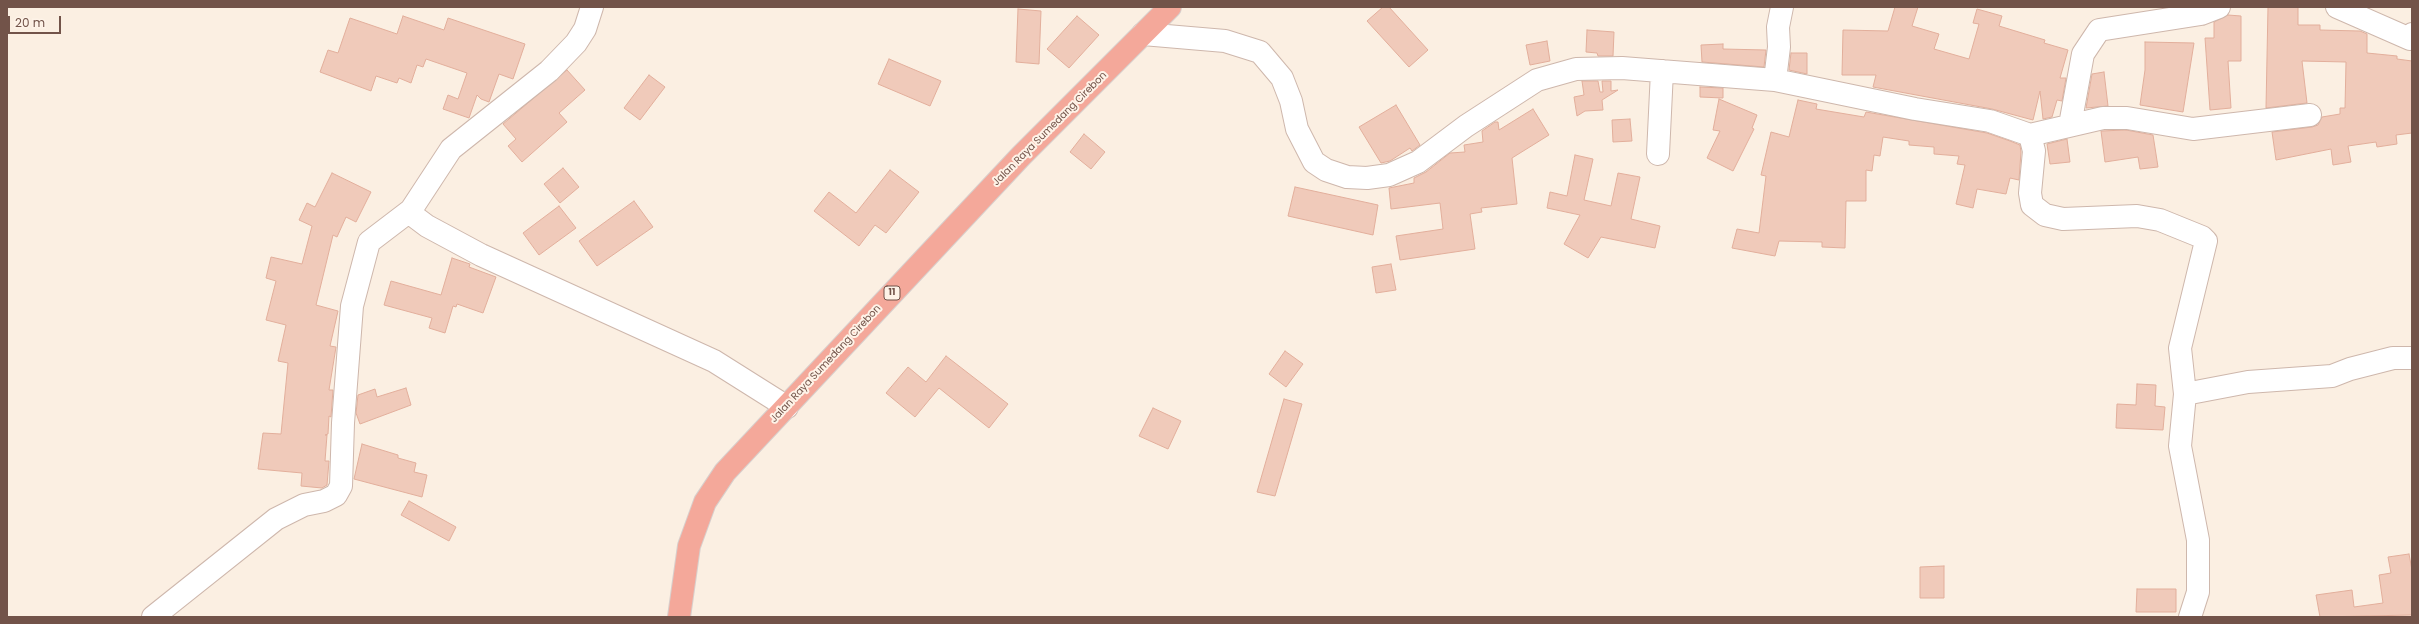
<!DOCTYPE html>
<html>
<head>
<meta charset="utf-8">
<style>
	body { margin:0 }
	#map { position:relative; width:2419px; height:624px; overflow:hidden; background:#fbefe2; font-family:Poppins,sans-serif }
	canvas { display:block }
	.frame { position:absolute; inset:0; border:8px solid #725349; pointer-events:none }
	.scale { position:absolute; left:8px; top:16px; width:53px; height:18px; box-sizing:border-box; border:2px solid #725349; border-top:0; padding-left:5px; font-size:12px; line-height:14px; white-space:nowrap; color:#725349; -webkit-text-stroke:3px #fef3e8; paint-order:stroke }
</style>
</head>
<body>
<div id="map">
<canvas width="2419" height="624"></canvas>
<div class="frame"></div>
<div class="scale">20 m</div>
</div>
<script>
const c = document.querySelector('canvas').getContext('2d');
c.lineJoin = 'round';
function fillPath(path, color) { c.fillStyle = color; c.fill(path, 'evenodd'); }
const toPath = rows => new Path2D(rows.map(r => 'M' + r).join(''));
function stroke(path, color, width, dash) { c.strokeStyle = color; c.lineWidth = width; c.lineCap = dash ? 'butt' : 'round'; c.setLineDash(dash || []); c.stroke(path); }
function drawText(font, color, halo, rows, align = 'center') {
  c.font = font + ' Poppins,sans-serif'; c.lineWidth = 4; c.setLineDash([]); c.textBaseline = 'middle'; c.strokeStyle = halo; c.fillStyle = color; for (const [text, x, y, turn = 0] of rows) {
    c.save(); c.translate(x, y); c.rotate((+turn || 0) * Math.PI / 180); c.textAlign = isNaN(turn) ? turn : align; if (halo) c.strokeText(text, 0, 0); c.fillText(text, 0, 0); c.restore();
  }
}
const building = toPath([
	[1383,7,1389,7,1428,50,1409,67,1367,21,1383,7],
	[1895,7,1918,7,1912,26,1939,34,1934,49,1969,59,1979,24,1973,23,1977,9,2002,16,1999,26,2045,40,2044,43,2068,50,2060,78,2066,78,2062,101,2057,100,2052,117,2043,119,2040,91,2033,120,1992,109,1873,87,1876,75,1842,75,1843,30,1888,31,1895,7],
	[2268,7,2298,7,2298,25,2320,25,2320,30,2360,31,2367,34,2367,53,2397,56,2397,59,2412,61,2412,133,2396,135,2397,144,2377,147,2376,142,2348,146,2351,162,2333,165,2331,149,2276,160,2272,132,2312,127,2318,125,2322,117,2340,114,2340,108,2345,108,2346,62,2302,61,2307,103,2266,108,2268,7],
	[1018,9,1041,11,1039,64,1016,62,1018,9],
	[2228,15,2241,16,2241,61,2228,61,2231,108,2210,110,2205,38,2214,38,2214,22,2228,15],
	[403,16,444,30,448,18,525,44,513,79,499,74,489,102,481,99,477,95,469,118,443,109,448,95,458,99,467,73,426,59,423,67,417,65,411,83,399,78,397,83,376,76,371,91,320,72,328,50,338,53,350,18,397,34,403,16],
	[1077,16,1099,35,1069,68,1047,49,1077,16],
	[1587,30,1614,32,1613,56,1598,56,1597,53,1586,52,1587,30],
	[1547,41,1550,61,1530,65,1526,45,1547,41],
	[2145,42,2194,43,2183,112,2140,105,2145,70,2145,42],
	[1723,44,1723,49,1766,50,1764,67,1702,62,1701,45,1723,44],
	[1791,53,1807,53,1807,74,1789,70,1791,53],
	[889,59,941,81,930,106,878,84,889,59],
	[567,70,585,90,559,113,567,122,522,162,508,146,516,139,503,124,567,70],
	[2104,72,2108,106,2086,108,2092,74,2104,72],
	[649,75,665,87,640,120,624,108,649,75],
	[1582,81,1598,81,1600,92,1603,92,1602,81,1611,81,1611,91,1618,90,1602,100,1603,110,1585,111,1577,116,1574,97,1584,95,1582,81],
	[1700,87,1723,88,1723,98,1700,97,1700,87],
	[1719,99,1757,115,1752,128,1754,129,1733,171,1707,158,1720,131,1713,130,1719,99],
	[1798,100,1817,104,1816,109,1864,117,1866,112,1987,133,2010,141,2020,145,2021,152,2019,180,2010,178,2006,194,1977,189,1973,208,1956,204,1965,165,1957,164,1959,156,1934,154,1934,147,1909,145,1909,141,1883,137,1880,156,1874,155,1872,171,1866,170,1866,201,1846,201,1845,248,1822,247,1822,242,1779,241,1775,256,1732,248,1737,229,1759,233,1766,176,1761,175,1771,132,1789,137,1798,100],
	[1396,105,1420,145,1412,151,1410,148,1390,161,1381,163,1359,127,1396,105],
	[1533,109,1549,135,1512,158,1517,204,1481,208,1482,212,1470,214,1475,249,1400,260,1396,236,1443,229,1440,203,1391,209,1389,188,1414,183,1414,178,1426,172,1450,153,1465,152,1464,145,1483,142,1482,131,1495,122,1498,122,1499,130,1533,109],
	[1630,119,1632,141,1613,142,1612,120,1630,119],
	[2126,130,2153,135,2158,167,2140,169,2138,157,2105,162,2101,131,2126,130],
	[1084,134,1105,152,1091,169,1070,152,1084,134],
	[2067,139,2070,162,2050,164,2047,144,2067,139],
	[1575,155,1593,159,1584,200,1611,206,1618,173,1640,177,1631,219,1660,226,1655,248,1601,237,1588,258,1564,244,1580,215,1547,208,1550,192,1567,196,1575,155],
	[563,168,579,187,560,203,544,184,563,168],
	[890,170,919,192,886,233,875,225,859,246,814,211,829,192,856,213,890,170],
	[332,173,371,192,356,222,346,217,337,237,333,235,316,305,338,311,330,346,336,347,329,390,333,390,331,417,329,416,328,434,325,435,327,435,325,461,329,461,327,485,322,488,301,486,302,473,258,469,263,433,281,434,288,363,278,361,286,325,266,320,276,281,266,278,271,257,302,264,312,226,299,220,307,203,315,207,332,173],
	[1295,187,1378,205,1373,235,1288,216,1295,187],
	[634,201,653,227,597,266,579,241,634,201],
	[559,206,576,228,539,255,523,233,559,206],
	[452,258,470,264,469,267,496,277,483,313,457,304,456,307,453,306,445,333,429,328,432,318,384,305,391,281,441,295,452,258],
	[1391,264,1396,290,1376,293,1372,267,1391,264],
	[1285,351,1303,364,1286,387,1269,374,1285,351],
	[946,356,1008,404,989,428,939,388,915,417,886,393,908,367,926,382,946,356],
	[2137,384,2156,385,2155,406,2165,407,2163,430,2116,428,2117,404,2136,405,2137,384],
	[406,388,411,405,360,424,356,413,358,395,375,389,377,397,406,388],
	[1284,399,1302,404,1275,496,1257,492,1284,399],
	[1153,408,1181,421,1168,449,1139,436,1153,408],
	[362,444,398,455,398,458,416,463,414,472,427,475,422,497,354,479,362,444],
	[409,501,456,527,449,541,401,515,409,501],
	[2409,554,2412,570,2412,615,2320,617,2316,595,2352,590,2354,607,2383,603,2379,575,2391,573,2388,557,2409,554],
	[1944,566,1944,598,1920,598,1920,567,1944,566],
	[2137,589,2176,589,2176,612,2136,612,2137,589]
]);
fillPath(building, '#f0caba');
stroke(building, '#e2ae9b', 1);
const minor = toPath([
	[592,7,585,29,576,43,549,71,451,149,411,210,415,217,427,226,481,255,714,361,787,407],
	[2337,7,2410,39,2412,34],
	[1143,34,1225,41,1260,52,1282,78,1291,101,1297,129,1314,162,1326,170,1347,177,1367,178,1389,175,1418,162,1466,126,1537,80,1576,69,1622,68,1775,80,1915,109,1990,121,2030,135,2034,151,2030,193,2032,205,2045,215,2063,219,2137,216,2160,220,2202,237,2206,241,2180,348,2185,394,2180,446,2198,540,2198,592,2190,617],
	[1775,80,1779,47,1778,27,1782,7],
	[2070,125,2083,54,2099,30,2201,14,2219,7],
	[2030,135,2103,118,2127,118,2193,129,2310,115],
	[1658,154,1662,71],
	[2185,394,2248,382,2332,376,2350,369,2393,358,2412,358],
	[153,617,276,519,304,505,324,501,336,495,341,486,343,423,352,306,369,242,411,210]
]);
const highway = toPath([
	[679,617,689,546,705,502,725,472,1021,156,1170,7]
]);
stroke(minor, '#ceb7ac', 24);
stroke(highway, '#d8cfcc', 24);
stroke(minor, '#fff', 22);
stroke(highway, '#f4a89a', 22);
for (const [x, y, w] of [
	[892,293,16]
]) { const box = new Path2D(); box.roundRect(x - w / 2, y - 7, w, 14, 3); c.fillStyle = '#fef3e8'; c.fill(box); stroke(box, '#725349', 1); }
drawText('bold 9px', '#725349', null, [
	["11",892,293]
]);
drawText('10px', '#725349', '#fef3e8', [
	["Jalan Raya Sumedang Cirebon",1050,129,-45],
	["Jalan Raya Sumedang Cirebon",826,364,-47]
]);
</script>
</body>
</html>
